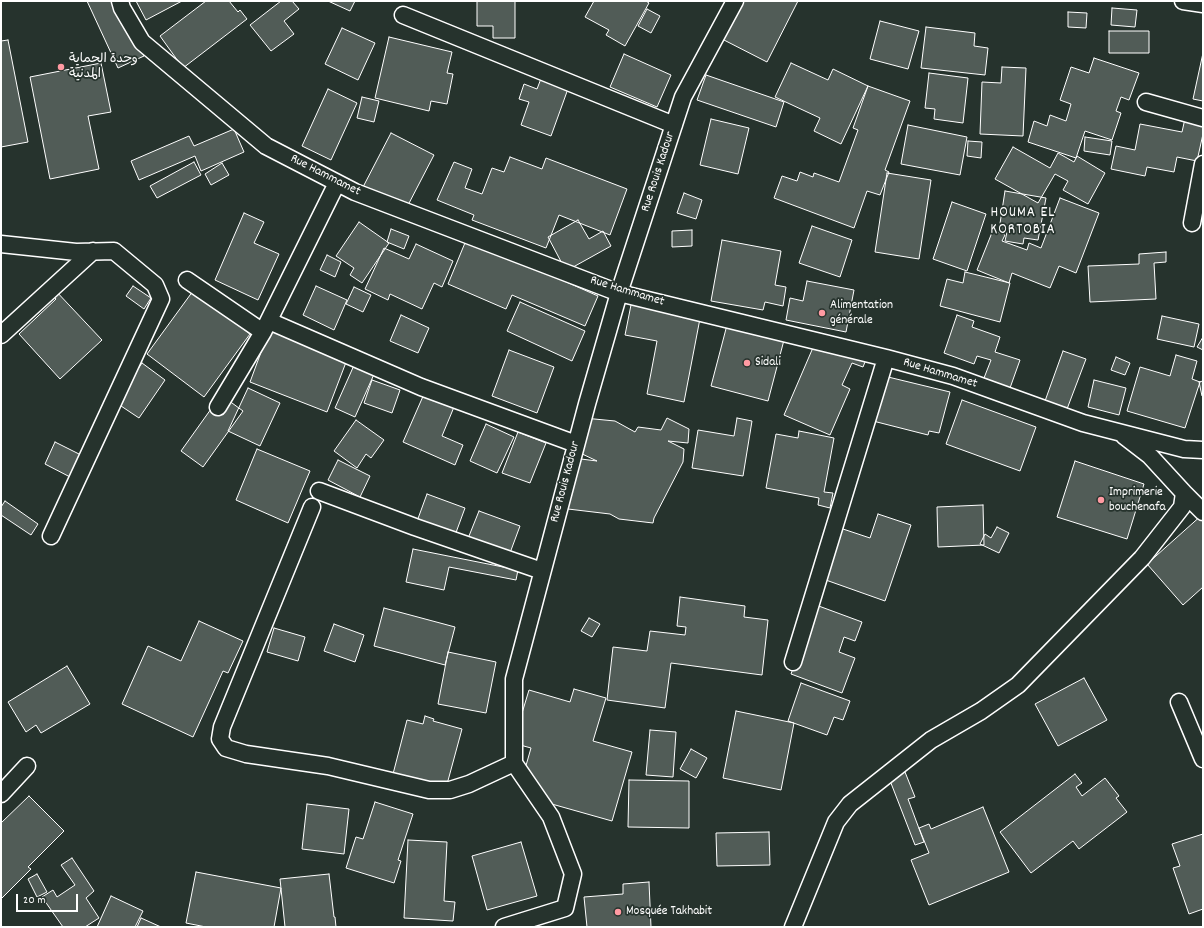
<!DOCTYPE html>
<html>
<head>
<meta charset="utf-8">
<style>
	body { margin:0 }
	#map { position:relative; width:1204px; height:928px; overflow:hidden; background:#26332d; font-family:Dekko,sans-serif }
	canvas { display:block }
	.frame { position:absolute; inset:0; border:2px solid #fff; pointer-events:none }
	.scale { position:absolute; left:16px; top:894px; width:62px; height:18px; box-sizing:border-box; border:2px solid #fff; border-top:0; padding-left:5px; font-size:12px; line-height:14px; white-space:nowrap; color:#fff; -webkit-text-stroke:3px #26332d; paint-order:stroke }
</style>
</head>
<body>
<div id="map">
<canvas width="1204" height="928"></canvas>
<div class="frame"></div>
<div class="scale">20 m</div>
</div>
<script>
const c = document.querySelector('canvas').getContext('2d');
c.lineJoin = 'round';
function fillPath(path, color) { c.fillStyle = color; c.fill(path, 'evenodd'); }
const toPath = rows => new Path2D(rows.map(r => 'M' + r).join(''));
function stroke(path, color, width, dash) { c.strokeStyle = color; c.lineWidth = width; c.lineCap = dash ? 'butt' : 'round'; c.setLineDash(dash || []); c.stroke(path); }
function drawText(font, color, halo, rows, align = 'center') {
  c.font = font + ' Dekko,"Playpen Sans Arabic",sans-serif'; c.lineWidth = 3.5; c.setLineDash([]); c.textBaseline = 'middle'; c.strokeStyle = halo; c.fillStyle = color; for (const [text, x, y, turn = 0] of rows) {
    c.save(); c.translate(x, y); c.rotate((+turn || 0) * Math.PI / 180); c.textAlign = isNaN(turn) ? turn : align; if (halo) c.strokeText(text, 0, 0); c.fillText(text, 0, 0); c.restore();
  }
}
const building = toPath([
	[87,1,119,1,144,56,118,68,87,1],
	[136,1,182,1,146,20,136,1],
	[206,1,229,1,238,12,240,10,247,19,183,68,160,36,206,1],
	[281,1,292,1,299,9,284,21,294,34,271,51,250,25,281,1],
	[328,1,355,1,350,11,328,1],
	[477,1,515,1,515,38,493,38,493,26,477,26,477,1],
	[594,1,646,1,649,3,625,46,606,35,609,30,585,17,594,1],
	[742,1,798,1,767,62,722,39,742,1],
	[1112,8,1137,10,1135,27,1111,25,1112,8],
	[647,9,660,16,651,33,638,26,647,9],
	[1068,12,1087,13,1086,28,1068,27,1068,12],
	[880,21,919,31,908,69,870,59,880,21],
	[926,27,975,33,974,46,988,48,985,75,921,68,926,27],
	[342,28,375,43,358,80,325,64,342,28],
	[1109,31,1149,31,1149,53,1109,53,1109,31],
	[389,37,452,52,447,73,453,74,447,104,431,101,429,111,375,98,389,37],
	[8,40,28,142,1,147,1,41,8,40],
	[1203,53,1203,101,1193,99,1203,53],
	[624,54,671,75,657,107,610,87,624,54],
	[1094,58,1139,73,1129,100,1121,97,1116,111,1121,113,1112,140,1085,131,1076,158,1028,142,1034,121,1047,126,1050,115,1066,121,1071,104,1060,100,1071,67,1089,73,1094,58],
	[101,63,111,112,88,116,99,169,50,179,30,77,101,63],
	[791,63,828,80,833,69,868,86,841,144,814,131,820,118,775,97,791,63],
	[1002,67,1026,68,1023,136,980,134,982,82,1001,83,1002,67],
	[929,73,968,78,963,123,934,119,935,109,925,108,929,73],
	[706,75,784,102,776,127,697,100,706,75],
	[542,76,569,86,551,136,521,125,529,102,519,99,524,84,537,89,542,76],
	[868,86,910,101,885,170,889,172,880,195,867,191,854,228,774,198,782,176,797,181,800,172,813,177,814,173,839,182,858,130,853,128,868,86],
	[328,89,357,103,331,160,302,146,328,89],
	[362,97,379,101,374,122,357,118,362,97],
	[1186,114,1203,118,1203,134,1197,161,1177,157,1174,172,1147,167,1145,176,1111,169,1116,146,1135,150,1140,124,1182,132,1186,114],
	[711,119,749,128,738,174,700,165,711,119],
	[908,125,967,137,960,175,901,164,908,125],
	[234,129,244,152,201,171,195,156,139,180,131,161,189,136,194,146,234,129],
	[391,133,434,155,406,209,363,187,391,133],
	[1085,137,1112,141,1110,155,1084,151,1085,137],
	[968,141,982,142,981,158,967,156,968,141],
	[1013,147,1050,168,1058,153,1074,162,1077,156,1105,173,1088,204,1063,190,1068,181,1055,174,1038,203,995,179,1013,147],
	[510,157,542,169,546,158,627,189,610,235,559,215,546,248,472,220,474,215,437,200,454,162,472,169,465,188,482,194,492,168,504,172,510,157],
	[194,162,201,175,157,198,150,186,194,162],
	[222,163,229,175,211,185,205,174,222,163],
	[887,173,931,180,919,259,875,252,887,173],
	[1005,191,1046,198,1038,240,1024,238,1023,244,1005,241,1007,232,999,230,1005,191],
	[684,193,702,200,696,219,677,213,684,193],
	[1060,198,1099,213,1076,273,1059,266,1050,288,1012,273,1009,283,977,270,993,230,1005,235,1002,241,1027,250,1029,243,1041,248,1060,198],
	[952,202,986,214,967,271,933,259,952,202],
	[244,213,264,222,254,243,279,254,258,300,215,280,244,213],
	[578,220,589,239,603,231,611,246,566,271,548,237,578,220],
	[359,222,389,243,362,283,350,275,354,268,336,256,359,222],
	[812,226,852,240,840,277,799,263,812,226],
	[391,229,409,236,404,249,387,242,391,229],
	[692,230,692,246,672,247,672,231,692,230],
	[467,238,598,296,585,326,512,295,506,309,448,284,467,238],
	[722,240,781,251,775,285,786,287,783,306,765,302,763,310,711,301,722,240],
	[416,244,453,261,442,287,434,283,422,309,390,294,388,300,365,289,384,248,409,259,416,244],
	[1166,252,1166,262,1154,263,1156,299,1090,302,1088,266,1139,264,1139,254,1166,252],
	[327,255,341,262,335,277,320,270,327,255],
	[965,272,1010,283,1000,322,940,306,947,279,963,283,965,272],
	[807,281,854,290,846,332,786,320,790,298,803,301,807,281],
	[133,286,151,298,144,309,126,296,133,286],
	[316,286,347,300,334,330,303,315,316,286],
	[354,287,371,295,363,312,346,304,354,287],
	[54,289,102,340,60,379,19,334,56,299,50,292,54,289],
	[193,291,250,334,204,397,147,354,193,291],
	[633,295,702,308,684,402,647,394,657,341,625,335,633,295],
	[520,302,585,331,572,361,507,331,520,302],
	[401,315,429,328,418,353,390,341,401,315],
	[957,315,974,321,972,327,1000,337,995,352,1020,360,1010,388,984,378,991,360,977,356,974,364,944,353,957,315],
	[1162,316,1199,324,1194,347,1157,339,1162,316],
	[727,325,784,340,768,401,711,386,727,325],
	[270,328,348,357,327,412,250,382,270,328],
	[818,336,867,357,863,367,852,363,842,385,850,389,830,435,784,415,818,336],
	[1203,337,1203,350,1197,347,1203,337],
	[509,350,554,367,537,413,492,396,509,350],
	[1063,351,1086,359,1067,409,1045,401,1063,351],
	[1176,355,1197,361,1192,379,1200,382,1185,428,1127,411,1140,367,1170,376,1176,355],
	[1116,357,1130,363,1125,375,1111,370,1116,357],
	[142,363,165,380,139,418,115,402,142,363],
	[355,363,375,372,355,417,335,408,355,363],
	[884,376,950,392,939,433,929,431,928,435,873,421,884,376],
	[372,380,400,390,392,413,364,403,372,380],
	[1094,380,1126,388,1119,415,1088,407,1094,380],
	[1203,381,1203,396,1202,396,1199,382,1203,381],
	[248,388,280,403,260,446,228,431,248,388],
	[424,394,454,407,442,436,463,445,455,465,403,442,424,394],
	[221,395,243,411,203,467,181,451,221,395],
	[962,400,1036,427,1020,471,946,444,962,400],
	[584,418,615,421,635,432,638,427,661,430,667,418,689,429,688,443,668,441,684,449,683,462,654,518,653,523,619,519,610,514,568,509,571,478,581,459,597,461,578,452,584,418],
	[737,418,752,421,743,476,692,468,698,430,734,436,737,418],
	[356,420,384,440,371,458,366,454,357,468,334,451,356,420],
	[486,424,514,437,497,473,470,461,486,424],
	[799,431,834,438,824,492,833,493,830,508,818,505,819,498,766,488,776,434,798,438,799,431],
	[518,432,546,443,530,483,502,473,518,432],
	[55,442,83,456,72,478,45,464,55,442],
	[257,449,310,471,288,523,236,500,257,449],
	[338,460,370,476,360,497,328,480,338,460],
	[1075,461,1144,484,1127,539,1057,517,1075,461],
	[427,494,465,508,454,538,416,524,427,494],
	[5,501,38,524,31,535,1,515,1,507,5,501],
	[983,505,984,545,938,547,937,507,983,505],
	[479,511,520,526,507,561,465,546,479,511],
	[878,514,911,525,885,601,823,579,840,528,870,538,878,514],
	[1203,514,1203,587,1183,605,1147,564,1203,514],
	[997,527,1009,533,999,553,980,544,985,534,991,538,997,527],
	[413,549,518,570,516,580,449,567,444,590,406,582,413,549],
	[680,597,745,606,744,617,768,620,762,675,671,663,665,708,607,700,613,647,647,651,650,631,685,635,686,627,677,626,680,597],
	[816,605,862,622,855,641,844,637,839,652,855,658,842,693,791,674,816,605],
	[384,608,455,627,445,665,374,646,384,608],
	[589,618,600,624,592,637,581,631,589,618],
	[199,621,243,641,228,673,223,671,193,737,122,704,148,646,181,661,199,621],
	[334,624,364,635,355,662,324,651,334,624],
	[274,628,305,637,298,661,267,652,274,628],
	[448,652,496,662,486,713,438,704,448,652],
	[67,666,90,704,41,733,36,725,26,732,8,702,67,666],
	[1084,678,1107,720,1058,746,1035,704,1084,678],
	[801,683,850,701,843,720,834,717,827,735,788,721,801,683],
	[574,689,606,698,593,741,632,752,612,821,534,799,521,783,531,748,513,743,529,690,570,702,574,689],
	[736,711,794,723,781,790,723,778,736,711],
	[425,716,434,719,433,721,462,729,446,788,393,774,407,720,423,724,425,716],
	[650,730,676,732,673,777,646,775,650,730],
	[691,749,707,758,696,778,680,769,691,749],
	[905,772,915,797,908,799,924,842,915,845,889,778,905,772],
	[1075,774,1082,783,1076,787,1082,796,1105,778,1119,796,1116,798,1127,812,1079,849,1073,841,1031,873,1000,832,1075,774],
	[629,780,689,781,689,828,628,827,629,780],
	[29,796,64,831,28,867,31,869,1,899,1,823,29,796],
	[375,802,413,814,398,860,401,861,394,883,346,868,356,837,363,839,375,802],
	[307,804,349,809,344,854,302,849,307,804],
	[983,807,1009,872,929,905,911,860,929,853,919,828,929,824,931,829,983,807],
	[769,832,770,865,717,866,716,833,769,832],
	[1203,834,1203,909,1189,914,1173,868,1180,866,1172,844,1203,834],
	[408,840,447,842,444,901,455,902,453,921,404,918,408,840],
	[521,842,537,896,487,910,472,856,521,842],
	[72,858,94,891,86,898,99,918,85,927,63,927,42,897,53,890,57,897,75,885,61,865,72,858],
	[196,872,281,888,274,927,206,927,186,923,196,872],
	[37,874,47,892,37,897,28,879,37,874],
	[329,874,334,917,335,917,336,927,285,927,280,879,329,874],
	[649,882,651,927,587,927,584,897,623,894,623,884,649,882],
	[111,896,143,911,135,927,97,927,111,896],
	[141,918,161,927,137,927,141,918]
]);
fillPath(building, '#515c57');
stroke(building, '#fff', 1);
const street = toPath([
	[120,1,122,8,142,42,266,146,355,192,619,293,886,358,953,376,1083,423,1184,449,1203,450],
	[1183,1,1203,4],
	[403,15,674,125],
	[1146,102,1203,118],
	[1192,223,1203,164],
	[1,244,76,252,114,251,155,285,161,299,51,536],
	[187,280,263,332],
	[269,321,421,387,576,444],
	[1,335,93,251],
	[218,407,263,332,337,183],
	[319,491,415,527,542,571],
	[1184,493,1203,512],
	[312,507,222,727,220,739,226,748,246,754,328,766,429,790,450,790,469,784,514,763],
	[793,662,886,358],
	[1179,702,1203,759],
	[1,794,27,766],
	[504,927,565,908,573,874,551,817,514,763,514,679,587,404,619,293,683,97,735,1],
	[793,927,836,822,850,804,931,740,981,711,1018,685,1142,558,1182,507,1184,493,1150,456,1124,436]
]);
stroke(street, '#fff', 19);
stroke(street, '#26332d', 16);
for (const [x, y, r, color] of [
	[61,67,4,"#ff9aa2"],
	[822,313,4,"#ff9aa2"],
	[747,363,4,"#ff9aa2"],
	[1101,500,4,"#ff9aa2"],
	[618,912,4,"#ff9aa2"]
]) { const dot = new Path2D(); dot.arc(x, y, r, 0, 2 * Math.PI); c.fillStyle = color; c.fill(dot); stroke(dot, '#26332d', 1.5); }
drawText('13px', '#fff', '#26332d', [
	["وحدة الحماية",69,60],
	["المدنية",69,75],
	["Alimentation",830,306],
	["générale",830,321],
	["Sidali",755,363],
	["Imprimerie",1109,493],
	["bouchenafa",1109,508],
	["Mosquée Takhabit",626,912]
], 'left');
drawText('13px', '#fff', '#26332d', [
	["Rue Rouis Kadour",659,172,-72],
	["Rue Hammamet",325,176,27],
	["Rue Hammamet",627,292,17],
	["Rue Hammamet",940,374,17],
	["Rue Rouis Kadour",566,482,-75]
]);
c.letterSpacing = '1px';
drawText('15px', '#fff', '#26332d', [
	["HOUMA EL",1023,214],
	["KORTOBIA",1023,231]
]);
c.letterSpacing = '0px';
</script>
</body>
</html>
